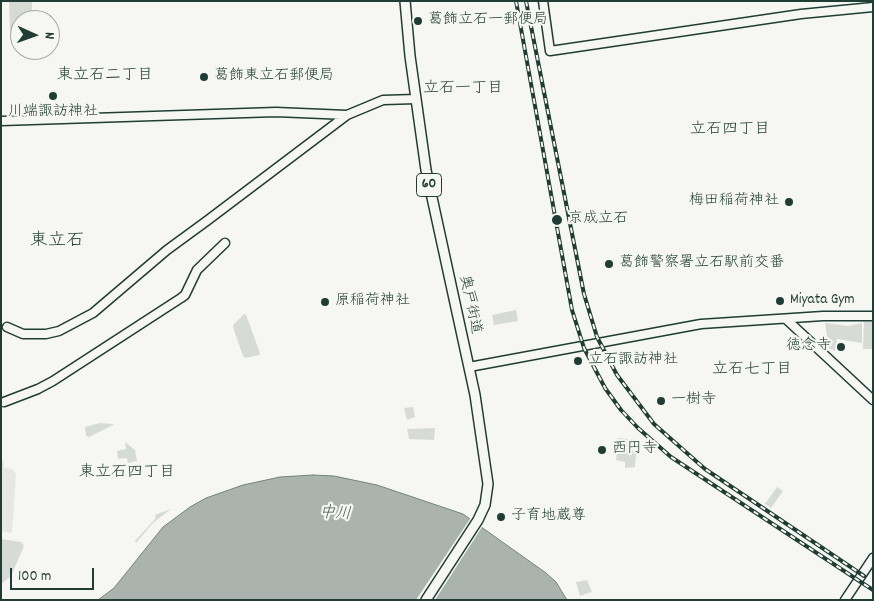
<!DOCTYPE html>
<html>
<head>
<meta charset="utf-8">
<style>
	body { margin:0 }
	#map { position:relative; width:874px; height:601px; overflow:hidden; background:#f6f6f2; font-family:Dekko,sans-serif }
	canvas { display:block }
	.frame { position:absolute; inset:0; border:2px solid #1f3d34; pointer-events:none }
	.north { position:absolute; left:10px; top:10px; width:50px; height:50px; box-sizing:border-box; background:#f6f6f2; border:1px solid #a0aca6; border-radius:50%; rotate:92deg; font-size:14px; font-weight:700; line-height:20px; text-align:center; color:#1f3d34 }
	.north::after { content:''; display:block; margin:auto; width:18px; height:22px; background:#1f3d34; clip-path:polygon(50% 0,100% 100%,50% 72%,0 100%) }
	.scale { position:absolute; left:10px; top:568px; width:84px; height:22px; box-sizing:border-box; border:2px solid #1f3d34; border-top:0; padding-left:6px; font-size:15px; line-height:18px; white-space:nowrap; color:#1f3d34; -webkit-text-stroke:4px #f6f6f2; paint-order:stroke }
</style>
</head>
<body>
<div id="map">
<canvas width="874" height="601"></canvas>
<div class="frame"></div>
<div class="north">N</div>
<div class="scale">100 m</div>
</div>
<script>
const c = document.querySelector('canvas').getContext('2d');
c.lineJoin = 'round';
function fillPath(path, color) { c.fillStyle = color; c.fill(path, 'evenodd'); }
const toPath = rows => new Path2D(rows.map(r => 'M' + r).join(''));
function stroke(path, color, width, dash) { c.strokeStyle = color; c.lineWidth = width; c.lineCap = dash ? 'butt' : 'round'; c.setLineDash(dash || []); c.stroke(path); }
function drawText(font, color, halo, rows, align = 'center') {
  c.font = font + ' Dekko,"Klee One",sans-serif'; c.lineWidth = 4.5; c.setLineDash([]); c.textBaseline = 'middle'; c.strokeStyle = halo; c.fillStyle = color; for (const [text, x, y, turn = 0] of rows) {
    c.save(); c.translate(x, y); c.rotate((+turn || 0) * Math.PI / 180); c.textAlign = isNaN(turn) ? turn : align; if (halo) c.strokeText(text, 0, 0); c.fillText(text, 0, 0); c.restore();
  }
}
fillPath(toPath([
	[1,459,3,460,4,468,12,469,16,474,12,533,1,531]
]), '#e6e8e4');
fillPath(toPath([
	[9,1,32,1,32,12,44,11,44,17,52,17,52,33,50,33,50,20,20,20,20,32,10,32],
	[516,310,518,321,494,325,492,315],
	[244,314,246,315,260,353,259,355,245,358,243,356,233,327,233,325],
	[868,321,873,322,873,349,863,349,864,322],
	[825,323,848,326,862,323,862,343,837,339,835,351,829,348],
	[413,407,415,417,407,420,404,408],
	[100,423,113,424,113,425,89,437,86,436,85,427],
	[435,428,434,440,409,439,407,429],
	[618,438,637,440,635,467,625,468,625,462,616,460],
	[125,442,135,450,137,461,128,463,127,458,118,459,117,451,126,449],
	[777,487,783,491,771,508,765,504],
	[171,509,153,523,136,543,135,541,156,518,155,515],
	[1,539,21,542,24,546,11,576,1,584],
	[587,580,592,592,580,596,576,582]
]), '#d6dbd6');
const water = toPath([
	[313,475,334,476,377,485,463,514,546,573,556,582,567,600,98,600,114,588,163,527,190,507,206,498,243,485,280,477,313,475]
]);
fillPath(water, '#aab3ae');
stroke(water, '#72847d', 1);
fillPath(toPath([
	[472,516,484,524,435,600,416,600]
]), '#f6f6f2');
const secondary = toPath([
	[543,1,550,51,801,14,873,7],
	[1,121,276,112,347,115,383,100,416,99],
	[787,320,873,400],
	[7,327,23,334,46,334,59,331,93,313,167,250,208,220,347,115],
	[469,367,701,324,823,316,873,316],
	[4,402,38,389,53,381,181,298,185,295,197,270,225,243],
	[845,600,873,558]
]);
const primary = toPath([
	[405,1,410,56,426,170,475,395,488,484,485,505,478,520,426,600]
]);
stroke(secondary, '#1f3d34', 11);
stroke(primary, '#1f3d34', 12);
stroke(secondary, '#f6f6f2', 8);
stroke(primary, '#f6f6f2', 9);
const rail = toPath([
	[516,1,572,310,584,348,605,388,621,410,638,428,671,457,873,590],
	[526,1,584,294,597,337,617,375,654,424,705,469,864,576]
]);
stroke(rail, '#1f3d34', 4);
stroke(rail, '#f6f6f2', 2, [5.5]);
for (const [x, y, r, color] of [
	[418,21,5,"#1f3d34"],
	[204,77,5,"#1f3d34"],
	[53,96,5,"#1f3d34"],
	[789,202,5,"#1f3d34"],
	[557,220,6,"#1f3d34"],
	[609,264,5,"#1f3d34"],
	[780,301,5,"#1f3d34"],
	[325,302,5,"#1f3d34"],
	[841,347,5,"#1f3d34"],
	[578,361,5,"#1f3d34"],
	[661,401,5,"#1f3d34"],
	[602,450,5,"#1f3d34"],
	[501,517,5,"#1f3d34"]
]) { const dot = new Path2D(); dot.arc(x, y, r, 0, 2 * Math.PI); c.fillStyle = color; c.fill(dot); stroke(dot, '#f6f6f2', 2); }
for (const [x, y, w] of [
	[429,185,25]
]) { const box = new Path2D(); box.roundRect(x - w / 2, y - 11.5, w, 23, 4); c.fillStyle = '#f6f6f2'; c.fill(box); stroke(box, '#1f3d34', 1); }
drawText('bold 14px', '#1f3d34', null, [
	["60",429,185]
]);
drawText('15px', '#1f3d34', '#f6f6f2', [
	["葛飾立石一郵便局",428,21],
	["葛飾東立石郵便局",214,77],
	["川端諏訪神社",53,113,"center"],
	["梅田稲荷神社",779,202,"right"],
	["京成立石",568,220],
	["葛飾警察署立石駅前交番",619,264],
	["Miyata Gym",790,301],
	["原稲荷神社",335,302],
	["徳念寺",831,347,"right"],
	["立石諏訪神社",588,361],
	["一樹寺",671,401],
	["西円寺",612,450],
	["子育地蔵尊",511,517]
], 'left');
drawText('15px', '#1f3d34', '#f6f6f2', [
	["奥戸街道",469,305,78]
]);
drawText('16px', '#1f3d34', '#f6f6f2', [
	["東立石二丁目",105,77],
	["立石一丁目",463,90],
	["立石四丁目",730,131],
	["立石七丁目",752,371],
	["東立石四丁目",127,474]
]);
drawText('italic 16px', '#425a52', '#f6f6f2', [
	["中川",335,515,3]
]);
drawText('18px', '#1f3d34', '#f6f6f2', [
	["東立石",57,243]
]);
</script>
</body>
</html>
